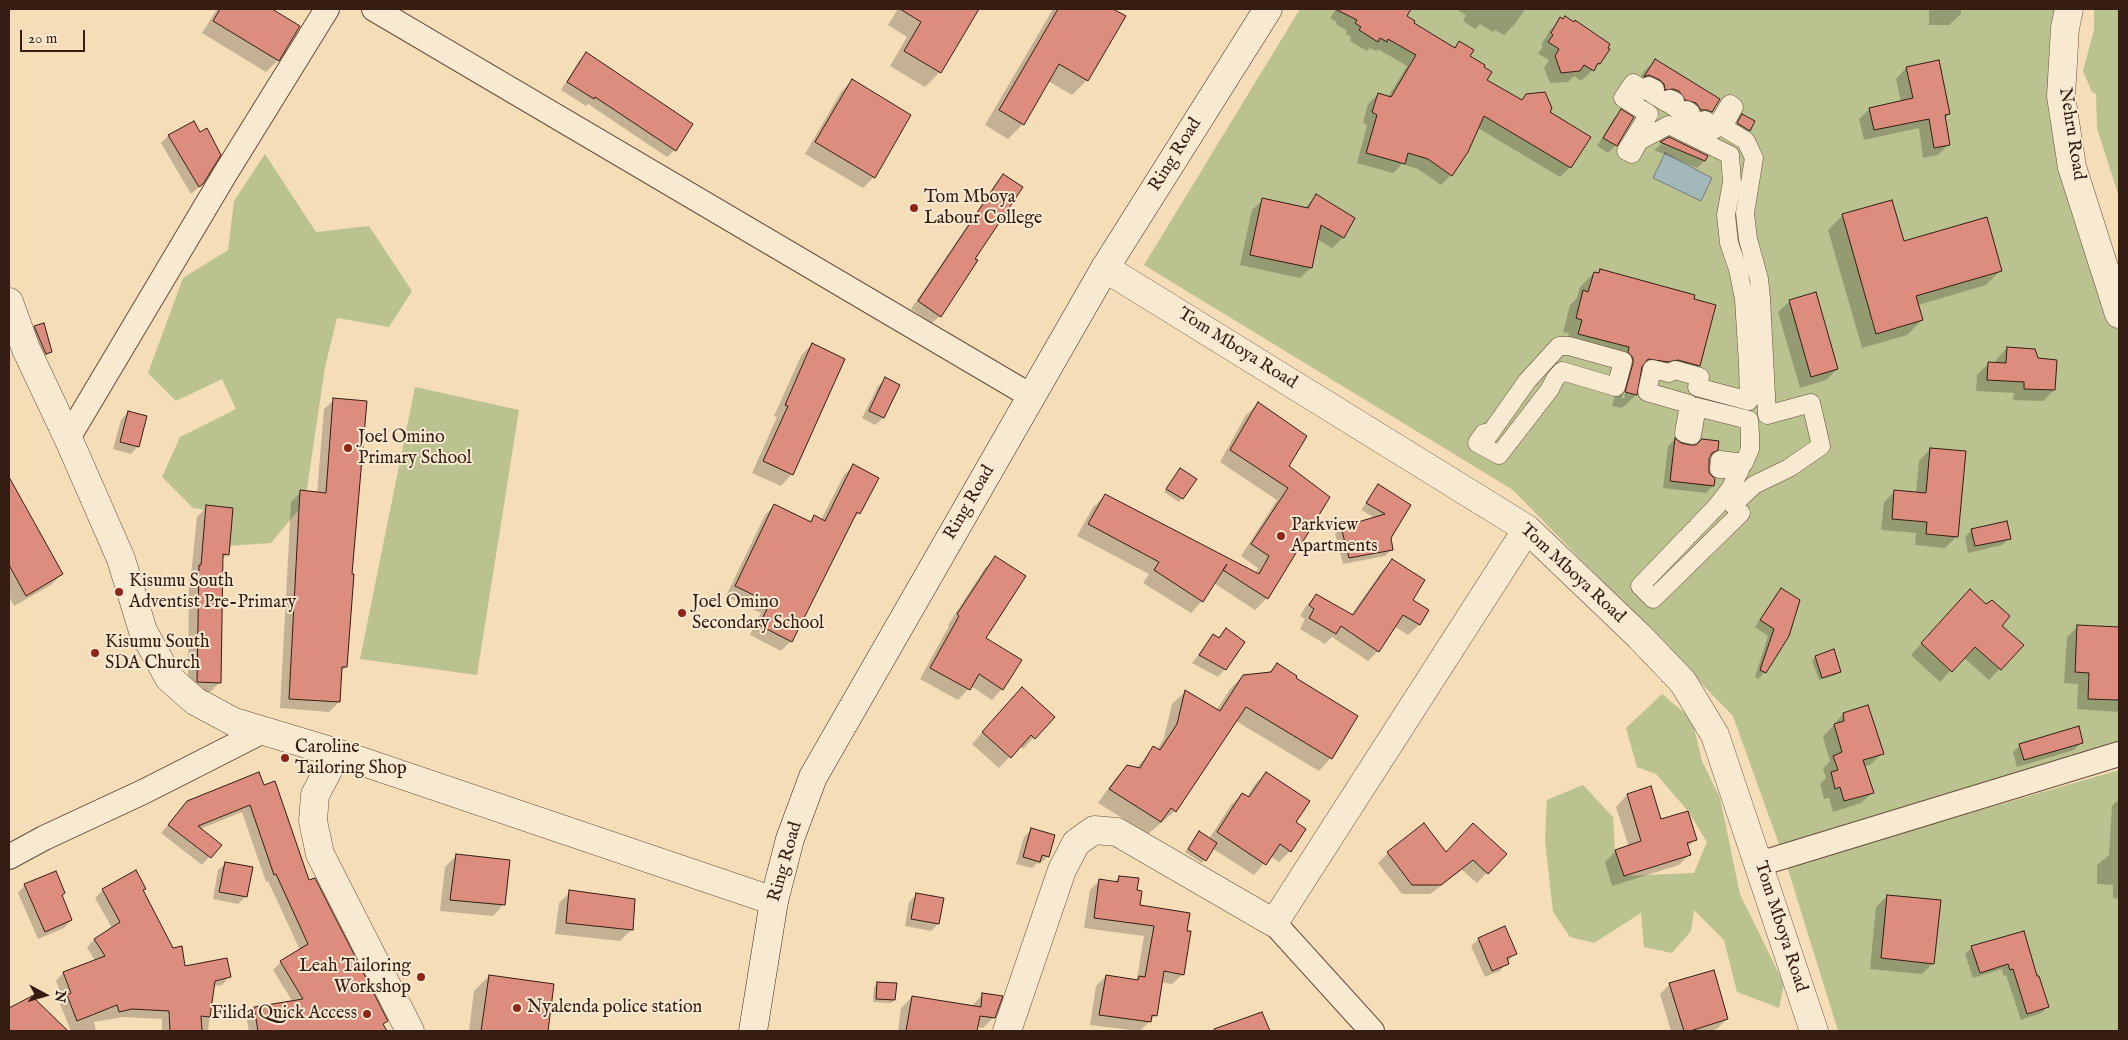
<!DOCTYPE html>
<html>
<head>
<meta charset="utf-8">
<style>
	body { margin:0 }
	#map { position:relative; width:2128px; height:1040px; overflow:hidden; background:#f5ddb8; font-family:"IM FELL English",serif }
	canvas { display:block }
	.frame { position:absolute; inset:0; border:10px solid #361d14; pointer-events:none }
	.north { position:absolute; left:20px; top:970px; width:50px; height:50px; -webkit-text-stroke:4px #f8e9d1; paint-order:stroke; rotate:96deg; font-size:14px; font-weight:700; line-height:20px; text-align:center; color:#361d14 }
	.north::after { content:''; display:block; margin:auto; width:18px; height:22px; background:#361d14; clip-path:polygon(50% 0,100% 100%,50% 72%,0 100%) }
	.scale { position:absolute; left:20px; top:30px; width:65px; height:22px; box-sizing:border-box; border:2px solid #361d14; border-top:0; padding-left:6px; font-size:15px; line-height:18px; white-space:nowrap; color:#361d14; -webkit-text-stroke:4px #f8e9d1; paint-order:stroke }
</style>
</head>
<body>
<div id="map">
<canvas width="2128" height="1040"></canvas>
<div class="frame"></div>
<div class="north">N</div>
<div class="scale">20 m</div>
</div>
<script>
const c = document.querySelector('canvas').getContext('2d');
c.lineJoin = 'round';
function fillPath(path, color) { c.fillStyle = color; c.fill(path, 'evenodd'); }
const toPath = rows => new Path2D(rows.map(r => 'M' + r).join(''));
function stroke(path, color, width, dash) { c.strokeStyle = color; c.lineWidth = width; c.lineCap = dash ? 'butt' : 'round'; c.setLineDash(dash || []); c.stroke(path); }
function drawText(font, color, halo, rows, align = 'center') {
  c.font = font + ' "IM FELL English",serif'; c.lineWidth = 4; c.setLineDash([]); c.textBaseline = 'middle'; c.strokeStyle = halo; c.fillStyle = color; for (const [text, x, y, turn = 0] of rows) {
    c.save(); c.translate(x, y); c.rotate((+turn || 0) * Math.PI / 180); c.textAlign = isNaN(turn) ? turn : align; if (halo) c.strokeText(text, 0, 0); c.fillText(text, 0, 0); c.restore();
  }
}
fillPath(toPath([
	[1300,9,2062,9,2051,109,2119,331,2119,744,1780,847,1733,716,1513,490,1144,265],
	[2094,9,2119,9,2119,197,2097,128,2096,94,2092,92,2083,71,2094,30],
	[265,154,316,232,369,226,412,291,389,327,337,318,325,367,305,502,271,543,228,546,218,512,193,508,162,477,180,437,236,409,222,379,176,401,148,373,183,278,228,250,234,201],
	[415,387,519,410,477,675,360,659],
	[1662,694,1692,719,1702,761,1720,798,1740,894,1784,984,1779,1008,1737,992,1724,940,1694,910,1691,931,1672,953,1644,947,1641,913,1594,943,1570,937,1553,912,1545,840,1547,800,1583,785,1613,817,1615,850,1624,876,1694,873,1707,842,1688,811,1656,774,1637,767,1626,728],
	[2119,770,2119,1031,1838,1031,1787,866]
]), '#bac290');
const water = toPath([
	[1665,153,1712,178,1701,201,1653,178,1665,153]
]);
fillPath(water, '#a3b8bb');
stroke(water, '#777a78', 1);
fillPath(toPath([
	[217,9,269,9,298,27,278,60,266,72,202,33],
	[898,9,978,9,940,72,925,87,890,66,907,37,888,25],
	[1053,9,1111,9,1124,16,1087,80,1072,95,1048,81,1023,124,1008,139,985,125],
	[1336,9,1397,9,1406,14,1405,16,1412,24,1454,48,1459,43,1486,81,1521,101,1527,95,1548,112,1570,167,1560,177,1478,128,1451,175,1441,185,1418,169,1402,164,1393,173,1357,163,1367,126,1363,122,1368,104,1378,94,1388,97,1407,66,1378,49,1376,51,1370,48,1367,51,1350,41,1351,37,1346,34,1347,31,1336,24,1337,22,1330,18],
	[1456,9,1525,9,1515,24,1504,35,1495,30,1493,32,1480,24,1475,29,1463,21,1466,15],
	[1929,9,1961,9,1961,14,1949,25,1929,25],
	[1561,19,1599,64,1581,81,1574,76,1568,82,1550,83,1544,68,1549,60,1538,54,1543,46,1541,45,1550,30],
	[587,54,675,150,667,157,588,104,586,106,561,90,579,61],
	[1656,60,1711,112,1700,123,1635,87,1644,71],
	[1906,68,1949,114,1944,119,1948,145,1938,155,1923,158,1919,128,1864,140,1859,119,1870,109,1901,102,1896,79],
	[852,81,874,177,863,188,805,154,841,92],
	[1621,111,1633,118,1616,145,1608,153,1597,146,1614,118],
	[1743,115,1749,130,1745,133,1735,127],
	[194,123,202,184,191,194,161,143,168,136],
	[1669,138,1704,161,1697,168,1654,150],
	[1003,175,973,259,940,316,932,323,911,309,996,183],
	[1316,196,1354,218,1343,238,1332,248,1317,239,1311,268,1300,278,1240,265,1252,210,1263,200,1304,209],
	[1843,215,1903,242,2001,270,1986,285,1918,305,1922,320,1907,335,1862,348,1828,230],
	[1600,271,1699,365,1686,379,1639,373,1636,395,1622,408,1612,406,1620,378,1615,366,1566,347,1569,333,1563,332,1570,305,1577,298,1580,287,1594,273,1597,274],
	[1634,357,1636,358,1630,380,1627,383,1624,398,1622,398],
	[1790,301,1837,369,1826,380,1800,388,1778,312],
	[35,327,50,352,47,355,42,357,32,330],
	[812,344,792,474,781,486,752,473,777,417,774,416,801,356],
	[2007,348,2054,390,2043,401,2013,400,2014,393,1976,391,1977,375,1988,364,1996,364,1996,360],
	[886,379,899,385,883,418,875,425,862,418,878,386],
	[334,400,350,575,346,667,341,671,339,702,329,712,280,708,291,502,301,492,317,493,324,409],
	[1258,404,1287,466,1328,498,1267,598,1255,610,1214,583,1202,601,1191,613,1143,583,1149,574,1077,536,1093,507,1105,496,1255,574,1258,568,1241,556,1277,500,1220,462,1246,415],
	[128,412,138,446,131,454,113,449,121,420],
	[1675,439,1680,444,1717,449,1709,457,1708,474,1713,486,1706,493,1663,488,1668,446],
	[1930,449,1957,536,1945,548,1915,545,1916,533,1881,530,1884,502,1895,491,1916,493,1919,461],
	[853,466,859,513,852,520,791,641,781,651,750,635,761,613,726,596,765,515,775,505,809,522,814,517,821,520,844,475],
	[1180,470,1195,479,1179,502,1164,492],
	[10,482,62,574,51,585,14,606,9,596],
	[1379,486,1409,505,1389,537,1391,550,1385,556,1343,564,1335,534,1342,528,1375,518,1361,510],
	[207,507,227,554,222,560,220,682,210,692,188,692,189,577,191,574,197,517],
	[1972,530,2010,538,2002,545,1968,553,1965,537],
	[995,558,984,638,1002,689,992,700,971,686,958,700,920,679,949,626,948,625,985,568],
	[1392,560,1411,600,1427,611,1419,625,1408,635,1394,626,1378,651,1368,661,1332,637,1325,644,1300,629,1305,619,1300,616,1306,606,1316,596,1351,615,1382,571],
	[1781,589,1799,600,1765,672,1758,679,1755,677,1768,636,1755,627,1775,596],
	[1959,602,2000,626,2022,645,1989,680,1963,657,1940,682,1911,655],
	[2078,626,2119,628,2119,712,2077,709,2078,684,2064,683,2067,637],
	[1226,630,1225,669,1218,677,1192,663,1213,636,1218,638],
	[1816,657,1840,671,1836,675,1819,680,1812,660],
	[1277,664,1294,678,1331,758,1319,771,1236,721,1175,811,1148,834,1098,803,1115,779,1127,766,1136,768,1154,748,1157,750,1164,738,1172,704,1185,692,1216,711,1230,689,1243,676,1268,673],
	[1011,700,1053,717,1023,749,1020,746,999,768,972,744],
	[1843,714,1882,753,1871,764,1864,767,1873,792,1861,803,1833,812,1829,798,1824,799,1820,784,1826,778,1823,769,1830,761,1823,737],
	[2082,742,2074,750,2017,767,2013,752,2020,745],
	[1266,773,1294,822,1290,851,1279,862,1270,856,1254,875,1212,848,1202,863,1185,852,1199,833,1209,839,1231,805,1242,794,1247,797,1255,784],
	[245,778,309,882,386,1021,382,1025,385,1031,249,1031,246,1016,254,1009,293,1002,273,970,281,962,300,950,268,881,266,882,242,812,200,829,220,845,202,865,161,833,188,802],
	[1650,788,1660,821,1696,839,1688,847,1690,854,1679,865,1612,886,1605,862,1616,851,1629,847,1616,807,1627,795],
	[2119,799,2119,899,2113,898,2113,885,2097,884,2097,865,2109,855,2112,806],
	[1031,830,1048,856,1040,864,1037,863,1032,868,1016,864,1024,837],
	[1388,853,1446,854,1505,854,1477,883,1462,870,1430,894,1402,894,1378,863],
	[456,856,504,904,493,916,440,911,445,867],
	[226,863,245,897,238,904,213,899,218,870],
	[1119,877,1136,891,1139,906,1186,932,1183,974,1172,984,1161,982,1156,1015,1140,1031,1090,1025,1096,986,1106,976,1135,981,1137,979,1144,936,1084,928,1090,890,1100,880,1114,882],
	[25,885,61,896,71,920,64,928,38,939,18,893],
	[145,889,142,891,184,968,229,977,222,985,213,986,208,1031,162,1031,162,1019,123,1017,94,1022,96,1031,71,1031,60,1004,64,1000,56,981,63,973,95,961,87,947,94,940,112,928,95,898,103,890],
	[570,892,632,929,620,941,555,934,559,903],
	[916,895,938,924,931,931,905,926,909,902],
	[1887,896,1933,963,1922,974,1870,969,1876,907],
	[2023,932,2036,978,2048,1007,2041,1013,2021,1020,2006,975,2004,976,2002,969,1973,978,1965,954,1972,947],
	[1479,939,1515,953,1500,971,1485,977,1471,946],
	[489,976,553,985,546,1031,469,1031,474,991],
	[877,983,894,1000,891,1003,873,1002,874,987],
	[1670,984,1727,1019,1717,1029,1710,1031,1671,1031,1660,994],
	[983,994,994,1017,983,1028,977,1027,976,1031,898,1031,901,1008,912,997,972,1006],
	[31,998,66,1031,9,1031,9,1010]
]), '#0003');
const building = toPath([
	[220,9,272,9,300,26,279,61,213,21,220,9],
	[900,9,979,9,941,73,904,51,921,22,900,9],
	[1058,9,1113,9,1126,16,1088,81,1059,64,1024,125,999,110,1058,9],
	[1335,9,1411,9,1407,16,1415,21,1414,23,1455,48,1459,41,1474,50,1470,56,1485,65,1484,67,1492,72,1487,80,1522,100,1526,94,1545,92,1552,108,1550,112,1591,137,1571,168,1484,116,1468,152,1452,176,1428,159,1408,153,1405,164,1366,153,1377,115,1372,112,1378,93,1391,97,1416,55,1388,39,1387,42,1380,38,1378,42,1359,30,1361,27,1355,23,1357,20,1335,9],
	[1565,16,1574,22,1575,20,1610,44,1608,48,1610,49,1600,64,1598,63,1594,71,1584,65,1580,71,1561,73,1555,56,1559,49,1548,42,1553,35,1551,33,1560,17,1563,19,1565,16],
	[586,52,693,124,676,151,595,97,594,99,567,82,586,52],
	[1655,59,1720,99,1712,112,1707,110,1701,110,1696,103,1685,100,1679,91,1673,89,1665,90,1664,84,1660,80,1649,75,1644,77,1655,59],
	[1939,60,1950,114,1945,115,1950,145,1934,148,1929,119,1874,130,1869,108,1913,98,1906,67,1939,60],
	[852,79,911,115,875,178,815,142,852,79],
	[1621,109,1634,117,1617,146,1603,138,1621,109],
	[1742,114,1755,121,1750,131,1737,123,1742,114],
	[194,121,200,132,207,128,221,155,203,184,199,187,168,135,194,121],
	[1669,137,1708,156,1705,161,1660,142,1669,137],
	[1003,174,1023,187,975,259,978,260,941,317,918,301,1003,174],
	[1316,194,1355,218,1344,238,1321,225,1312,268,1250,255,1262,198,1308,208,1316,194],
	[1892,200,1904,241,1987,217,2002,271,1916,296,1923,320,1876,334,1842,214,1892,200],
	[1600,269,1695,295,1694,299,1716,305,1700,366,1678,360,1668,362,1648,359,1642,367,1637,395,1625,392,1633,363,1633,358,1628,352,1629,347,1578,334,1582,320,1576,318,1583,290,1588,292,1594,272,1599,273,1600,269],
	[1816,292,1838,369,1811,377,1789,300,1816,292],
	[44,323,52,352,46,354,34,326,44,323],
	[812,343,845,359,793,475,763,461,788,406,785,405,812,343],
	[2007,347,2035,349,2038,358,2057,360,2055,390,2024,389,2024,382,1987,380,1988,362,2006,363,2007,347],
	[885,377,900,385,884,418,869,411,885,377],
	[333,398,367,401,352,574,354,574,347,667,342,667,340,702,289,699,300,490,326,493,333,398],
	[1258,402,1307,436,1289,466,1330,497,1268,599,1223,570,1227,564,1203,602,1154,570,1159,562,1088,524,1105,494,1259,574,1269,556,1251,544,1288,488,1230,450,1258,402],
	[128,411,147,416,139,447,120,442,128,411],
	[1675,438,1681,443,1690,445,1696,445,1702,439,1719,441,1718,450,1712,453,1709,459,1709,473,1715,479,1714,486,1670,481,1675,438],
	[1930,448,1966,451,1958,537,1926,534,1927,522,1892,519,1894,490,1926,493,1930,448],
	[853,464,879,478,860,514,857,512,792,642,759,625,770,603,735,586,774,504,811,522,814,515,825,521,853,464],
	[1180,468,1197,479,1183,499,1166,489,1180,468],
	[9,477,63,574,26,596,9,565,9,477],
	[1378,484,1411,505,1391,538,1393,550,1349,558,1341,527,1385,514,1366,503,1378,484],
	[206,505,233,508,229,555,223,554,221,683,197,682,199,565,201,565,206,505],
	[2007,521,2011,539,1975,546,1971,529,2007,521],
	[995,556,1026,576,986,638,1022,660,1003,690,979,674,970,690,930,668,959,616,957,614,995,556],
	[1392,559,1425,580,1413,600,1429,610,1420,625,1403,615,1379,652,1341,626,1336,634,1309,618,1314,609,1309,605,1316,594,1353,615,1392,559],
	[1781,588,1800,600,1789,636,1766,673,1760,670,1774,629,1760,620,1781,588],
	[1970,589,1986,604,1992,600,2010,616,2002,626,2024,645,2001,670,1975,647,1952,672,1921,643,1970,589],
	[2077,625,2119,627,2119,700,2088,699,2089,673,2075,672,2077,625],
	[1226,628,1245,642,1226,670,1199,655,1213,634,1219,638,1226,628],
	[1834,649,1841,672,1822,678,1815,656,1834,649],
	[1277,663,1297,676,1296,678,1358,716,1332,759,1246,707,1176,812,1171,808,1161,822,1109,789,1127,765,1140,768,1153,746,1160,750,1177,724,1185,690,1220,711,1243,675,1271,672,1277,663],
	[1022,687,1055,717,1035,739,1031,735,1011,758,982,732,1022,687],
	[1868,705,1884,754,1863,760,1874,793,1844,801,1840,787,1835,789,1831,772,1838,770,1833,756,1842,752,1834,724,1844,721,1843,713,1868,705],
	[2079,726,2083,743,2024,760,2019,744,2079,726],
	[259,772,264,785,275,781,309,880,315,878,388,1021,383,1024,387,1031,258,1031,254,1007,303,999,280,961,308,944,276,874,274,875,250,805,198,826,222,845,211,858,168,825,187,801,259,772],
	[1266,772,1310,801,1296,822,1306,829,1291,852,1280,844,1266,865,1217,832,1242,793,1249,797,1266,772],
	[1651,786,1661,819,1688,811,1697,840,1687,843,1691,855,1624,876,1615,850,1641,841,1627,794,1651,786],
	[1424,823,1446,852,1473,823,1507,854,1488,874,1473,860,1441,885,1412,885,1387,852,1424,823],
	[1031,828,1055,835,1049,857,1042,855,1040,862,1023,857,1031,828],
	[1199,831,1217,843,1206,861,1188,849,1199,831],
	[456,854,510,860,505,905,450,900,456,854],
	[225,862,253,867,247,897,219,892,225,862],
	[136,870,146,889,143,890,173,948,182,946,185,966,227,958,231,977,215,981,210,1017,201,1016,202,1031,170,1031,169,1011,132,1009,119,1012,117,1005,77,1021,67,995,71,993,63,972,105,956,94,939,120,922,102,889,136,870],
	[56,871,65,893,62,895,72,920,45,932,24,884,56,871],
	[1119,876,1139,878,1137,890,1142,891,1140,905,1190,913,1187,931,1191,931,1184,975,1164,971,1157,1016,1152,1015,1151,1022,1099,1015,1106,975,1138,980,1139,976,1145,977,1154,926,1094,918,1099,879,1118,882,1119,876],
	[569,890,635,899,633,930,566,923,569,890],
	[916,893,944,898,939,924,911,919,916,893],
	[1887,895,1941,900,1934,964,1881,958,1887,895],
	[1505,926,1517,954,1507,958,1509,964,1492,971,1478,938,1505,926],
	[2024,931,2037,976,2039,976,2049,1007,2027,1014,2013,969,2010,970,2008,964,1980,973,1971,946,2024,931],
	[1714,970,1728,1019,1690,1031,1684,1031,1669,983,1714,970],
	[489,975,554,984,548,1031,481,1031,489,975],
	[877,982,897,983,895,1000,876,999,877,982],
	[982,993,1003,996,995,1018,980,1016,977,1031,906,1031,912,996,981,1007,982,993],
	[32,996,68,1031,9,1031,9,1008,32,996],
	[1262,1012,1270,1031,1214,1031,1214,1029,1262,1012]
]);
fillPath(building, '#dc8d7d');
stroke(building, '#361d14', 1);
const pedestrian = toPath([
	[1633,83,1646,91,1649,86,1655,89,1652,94,1667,103,1670,99,1675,101,1672,106,1684,113,1687,110,1690,112,1689,115,1702,124,1705,120,1709,123,1706,126,1714,130,1730,104,1734,107,1723,127,1746,141,1754,158,1745,213,1748,239,1759,279,1761,298,1767,415,1811,403,1821,446,1789,468,1754,485,1733,505,1741,513,1653,599,1640,586,1716,507,1730,489,1740,470,1719,469,1720,460,1744,463,1750,449,1750,434,1749,420,1697,407,1692,435,1684,433,1689,404,1647,392,1652,369,1669,373,1675,370,1700,377,1697,387,1749,401,1748,364,1744,299,1738,269,1729,243,1726,215,1732,182,1730,155,1669,125,1639,141,1632,154,1626,151,1649,114,1623,98,1633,83],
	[1559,346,1569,346,1623,361,1616,387,1562,371,1555,379,1550,389,1499,455,1477,443,1484,433,1489,435,1527,381,1559,346]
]);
const minor = toPath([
	[374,9,1031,396],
	[68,438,225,174,327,9],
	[9,857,44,838,145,791,263,731],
	[1759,864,2119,754],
	[1274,923,1372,1031]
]);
const tertiary = toPath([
	[2069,9,2065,28,2061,96,2072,167,2119,314],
	[1105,268,1527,529,1639,636,1683,682,1715,735,1814,1031],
	[9,302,26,349,68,438,121,559,143,631,169,678,195,701,234,722,337,753,774,901],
	[337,753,315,795,313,821,320,854,410,1031],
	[1007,1031,1062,870,1076,843,1094,830,1117,832,1274,923,1527,529]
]);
const secondary = toPath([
	[753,1031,774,901,790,839,813,777,1105,268,1268,9]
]);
stroke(pedestrian, '#664d3d', 19);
stroke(minor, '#664d3d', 26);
stroke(tertiary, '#664d3d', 29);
stroke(secondary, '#361d14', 29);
stroke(pedestrian, '#f8e9d1', 18);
stroke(minor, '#f8e9d1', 24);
stroke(tertiary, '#f8e9d1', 28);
stroke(secondary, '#f8e9d1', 28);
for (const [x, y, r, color] of [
	[914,208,5,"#8f2418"],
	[348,448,5,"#8f2418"],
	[1281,536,5,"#8f2418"],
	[119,592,5,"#8f2418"],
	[682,613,5,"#8f2418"],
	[95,653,5,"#8f2418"],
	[285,758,5,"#8f2418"],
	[421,977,5,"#8f2418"],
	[517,1008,5,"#8f2418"],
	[367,1014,5,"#8f2418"]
]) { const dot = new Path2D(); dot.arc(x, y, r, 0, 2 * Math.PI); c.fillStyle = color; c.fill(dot); stroke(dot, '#f8e9d1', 2); }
drawText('18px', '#361d14', '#f8e9d1', [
	["Nehru Road",2071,134,81],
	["Ring Road",1176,155,-58],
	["Tom Mboya Road",1237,349,32],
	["Ring Road",970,503,-60],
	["Tom Mboya Road",1572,574,43],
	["Ring Road",786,862,-74],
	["Tom Mboya Road",1780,927,72]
]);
drawText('18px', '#361d14', '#f8e9d1', [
	["Tom Mboya",924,198],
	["Labour College",924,219],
	["Joel Omino",358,438],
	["Primary School",358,459],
	["Parkview",1291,526],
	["Apartments",1291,547],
	["Kisumu South",129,582],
	["Adventist Pre-Primary",129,603],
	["Joel Omino",692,603],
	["Secondary School",692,624],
	["Kisumu South",105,643],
	["SDA Church",105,664],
	["Caroline",295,748],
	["Tailoring Shop",295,769],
	["Leah Tailoring",411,967,"right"],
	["Workshop",411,988,"right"],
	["Nyalenda police station",527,1008],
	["Filida Quick Access",357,1014,"right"]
], 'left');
</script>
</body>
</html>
